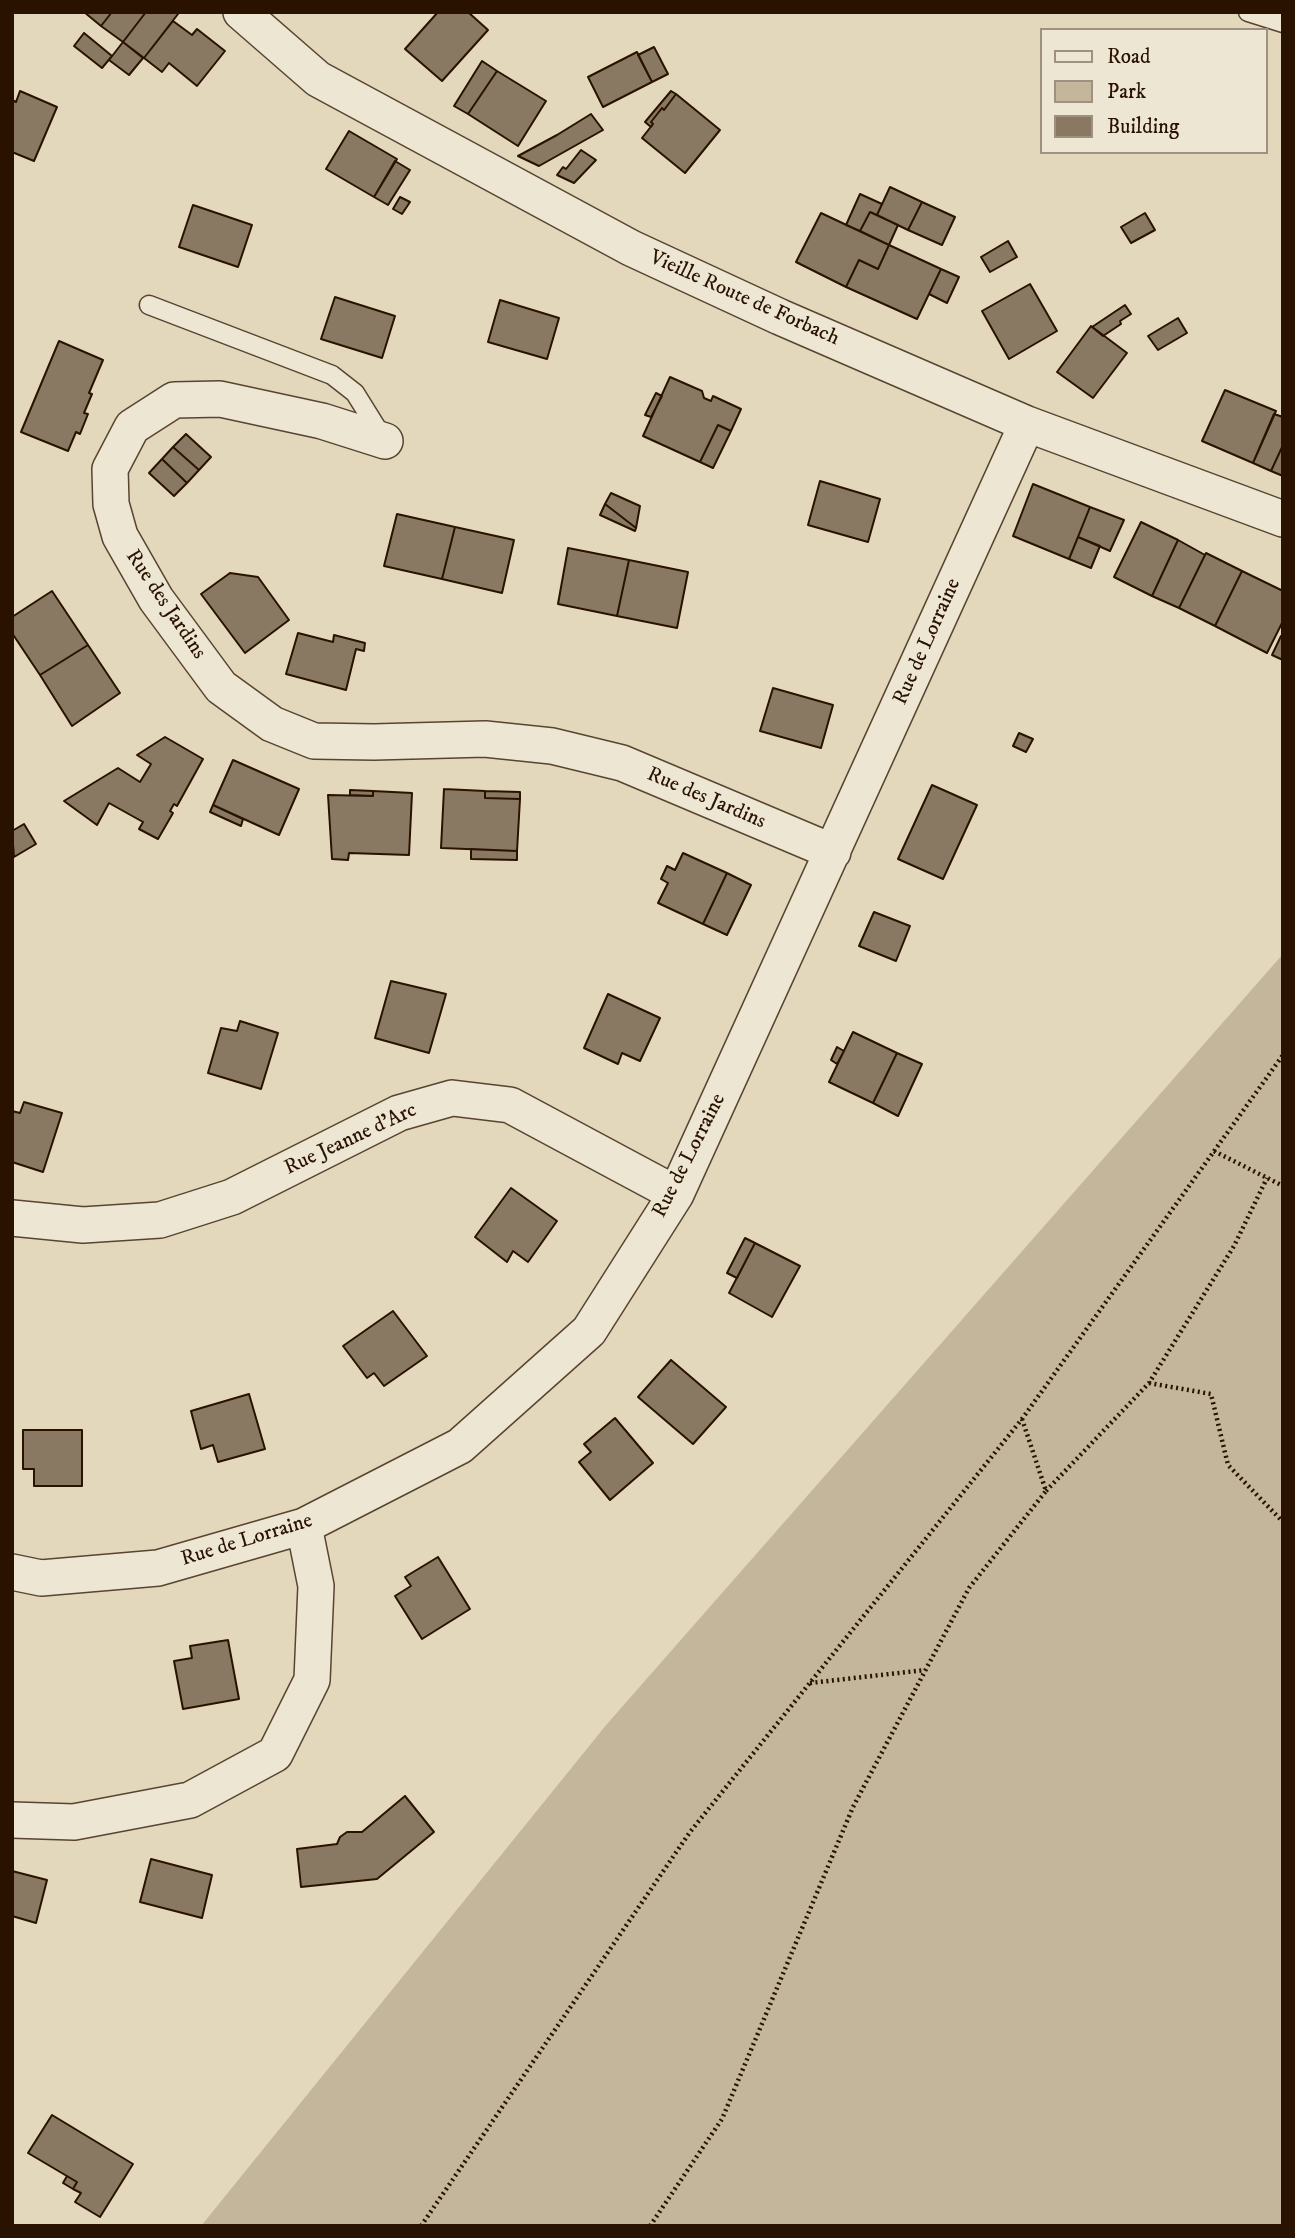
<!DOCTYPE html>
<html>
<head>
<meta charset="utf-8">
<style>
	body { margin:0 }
	#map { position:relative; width:1295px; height:2238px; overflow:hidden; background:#e3d8bb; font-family:"IM FELL DW Pica",serif }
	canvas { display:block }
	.frame { position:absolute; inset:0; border:14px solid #2a1201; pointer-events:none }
	.legend { position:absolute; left:1040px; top:28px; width:228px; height:126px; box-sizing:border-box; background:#ede6d3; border:2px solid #9f917f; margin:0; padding:9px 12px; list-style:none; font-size:21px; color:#2a1201 }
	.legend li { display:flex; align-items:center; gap:14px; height:35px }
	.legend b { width:35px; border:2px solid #9f917f }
</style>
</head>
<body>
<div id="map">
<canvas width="1295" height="2238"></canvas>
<div class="frame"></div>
<ul class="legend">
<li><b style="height:9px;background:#ede6d3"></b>Road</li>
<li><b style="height:19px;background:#c4b69b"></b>Park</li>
<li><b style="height:19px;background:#8a7962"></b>Building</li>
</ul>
</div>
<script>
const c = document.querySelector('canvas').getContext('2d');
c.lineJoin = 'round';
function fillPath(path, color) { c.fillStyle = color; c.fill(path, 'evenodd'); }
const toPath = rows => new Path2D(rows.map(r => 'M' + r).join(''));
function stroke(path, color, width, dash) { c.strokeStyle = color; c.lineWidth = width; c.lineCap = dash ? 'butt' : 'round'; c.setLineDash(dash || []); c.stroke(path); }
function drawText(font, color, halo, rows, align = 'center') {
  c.font = font + ' "IM FELL DW Pica",serif'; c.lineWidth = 5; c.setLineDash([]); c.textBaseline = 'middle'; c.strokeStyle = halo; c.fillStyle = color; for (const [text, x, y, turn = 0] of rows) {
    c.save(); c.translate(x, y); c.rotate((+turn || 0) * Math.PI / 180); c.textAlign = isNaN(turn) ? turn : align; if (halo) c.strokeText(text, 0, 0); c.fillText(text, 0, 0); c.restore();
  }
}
fillPath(toPath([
	[1283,954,1283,2226,201,2226,607,1724]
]), '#c4b69b');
const building = toPath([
	[84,12,112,12,101,26,84,12],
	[112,12,146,12,123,42,101,26,112,12],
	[146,12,176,12,178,14,144,58,123,42,146,12],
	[438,12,468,12,488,30,442,81,405,49,438,12],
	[173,21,192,35,197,29,225,51,197,86,169,63,162,72,144,58,173,21],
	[84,33,112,56,102,68,74,46,84,33],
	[123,42,143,58,129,75,109,60,123,42],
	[654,47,668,74,652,82,638,55,654,47],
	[637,52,652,82,603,107,588,77,637,52],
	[482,61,497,71,468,114,454,106,482,61],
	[497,71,546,101,518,146,468,114,497,71],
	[20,91,57,107,34,161,12,152,12,100,16,102,20,91],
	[671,91,676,94,664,110,662,108,651,122,653,124,651,127,645,122,671,91],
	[676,94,720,130,685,173,642,138,653,124,651,122,662,108,664,110,676,94],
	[591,114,603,130,539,166,518,156,557,135,591,114],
	[349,131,397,159,374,197,326,169,349,131],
	[581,150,596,160,574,183,557,175,563,167,566,169,581,150],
	[395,161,410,170,388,205,374,197,395,161],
	[890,187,922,202,908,230,877,215,890,187],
	[860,194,882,204,877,215,870,212,860,231,846,225,860,194],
	[400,197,410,202,402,214,393,209,400,197],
	[922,202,955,217,942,245,908,230,922,202],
	[193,205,252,225,238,267,179,247,193,205],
	[870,212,898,225,889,245,860,231,870,212],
	[821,213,889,245,878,269,859,260,846,287,796,262,821,213],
	[1145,213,1155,230,1131,243,1121,227,1145,213],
	[1008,241,1017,257,990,272,981,257,1008,241],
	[889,245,941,269,917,319,846,287,859,260,878,269,889,245],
	[941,269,959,277,947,303,929,294,941,269],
	[1030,284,1057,331,1009,359,982,311,1030,284],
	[335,297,395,316,382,358,321,339,335,297],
	[500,300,559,318,547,359,488,342,500,300],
	[1125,305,1131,314,1120,321,1121,324,1103,336,1092,327,1125,305],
	[1178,318,1187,333,1158,350,1148,336,1178,318],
	[1091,326,1127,353,1093,398,1057,372,1091,326],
	[59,341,103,360,89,393,92,394,84,413,88,414,80,434,76,432,68,451,21,432,59,341],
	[670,377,702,391,704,398,711,401,713,396,741,409,731,431,718,425,700,462,643,436,670,377],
	[1225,390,1276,411,1253,463,1202,441,1225,390],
	[656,393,662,396,651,417,645,415,656,393],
	[1274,414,1283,417,1283,445,1271,471,1253,463,1274,414],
	[718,425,731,431,713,468,700,462,718,425],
	[186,434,211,457,199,470,173,447,186,434],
	[1283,445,1283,476,1271,471,1283,445],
	[173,447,199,470,187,483,162,459,173,447],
	[162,459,187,483,174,496,149,473,162,459],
	[820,481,880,499,868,542,808,525,820,481],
	[1033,484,1090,507,1069,559,1013,536,1033,484],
	[611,493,640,506,636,528,605,504,611,493],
	[605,504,636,528,635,531,600,515,605,504],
	[1090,507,1124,520,1110,551,1078,537,1090,507],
	[397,514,455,527,442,579,384,566,397,514],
	[1141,522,1178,540,1152,596,1114,577,1141,522],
	[455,527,514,540,502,593,442,579,455,527],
	[1078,537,1100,546,1091,568,1069,559,1078,537],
	[1178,540,1205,555,1179,608,1152,596,1178,540],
	[568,548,629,560,617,616,558,604,568,548],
	[1206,553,1242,571,1215,626,1179,608,1206,553],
	[629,560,688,572,677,628,617,616,629,560],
	[1242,571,1283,591,1283,621,1267,653,1215,626,1242,571],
	[230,573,258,577,289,620,245,653,201,594,230,573],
	[52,591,88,645,40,675,12,633,12,617,52,591],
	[298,633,333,642,334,635,365,643,364,651,356,649,346,690,286,674,298,633],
	[1281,636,1283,636,1283,660,1272,655,1281,636],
	[88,645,120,693,72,726,40,675,88,645],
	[773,688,833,705,821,748,760,731,773,688],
	[1019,733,1033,739,1026,752,1013,746,1019,733],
	[165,737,203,759,177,806,174,804,170,811,173,813,158,839,139,829,143,822,109,803,97,825,64,801,118,768,140,782,151,764,137,755,165,737],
	[233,760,299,789,279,835,213,805,233,760],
	[932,785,977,805,943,879,898,859,932,785],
	[444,789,485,791,485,798,520,799,517,851,441,848,444,789],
	[350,790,373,791,373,796,350,795,350,790],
	[373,791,412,793,409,855,349,853,348,860,332,859,328,795,373,796,373,791],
	[485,791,520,792,520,799,485,798,485,791],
	[213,805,243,819,241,826,210,812,213,805],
	[24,824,36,844,14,857,12,831,24,824],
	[471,849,517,851,517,860,471,859,471,849],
	[683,853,727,873,703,924,658,903,668,883,661,879,667,866,675,870,683,853],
	[727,873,751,885,727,935,703,924,727,873],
	[874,912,910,926,896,961,859,946,874,912],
	[391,981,446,994,429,1053,375,1038,391,981],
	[608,994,660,1018,640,1061,622,1053,618,1064,584,1048,608,994],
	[240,1021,278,1033,261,1089,208,1073,221,1028,237,1031,240,1021],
	[853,1032,897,1053,873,1103,829,1082,853,1032],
	[837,1047,844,1051,837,1064,831,1060,837,1047],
	[897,1053,922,1064,898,1116,873,1103,897,1053],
	[24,1102,62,1113,43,1172,12,1162,12,1111,20,1113,24,1102],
	[511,1188,557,1221,528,1262,513,1251,507,1262,475,1237,511,1188],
	[745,1238,755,1243,737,1278,727,1273,745,1238],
	[755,1243,800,1266,772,1317,729,1293,755,1243],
	[393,1311,427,1356,384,1386,374,1373,367,1378,343,1346,393,1311],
	[671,1360,726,1407,693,1444,638,1397,671,1360],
	[249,1394,265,1449,218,1462,213,1445,201,1449,191,1411,249,1394],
	[615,1418,653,1463,610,1500,579,1462,591,1452,584,1444,615,1418],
	[23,1430,82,1430,82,1486,34,1486,34,1469,23,1469,23,1430],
	[438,1557,470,1609,422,1639,395,1596,411,1586,405,1577,438,1557],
	[228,1640,239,1699,183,1709,174,1661,192,1658,190,1646,228,1640],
	[405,1796,434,1832,377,1879,301,1887,297,1849,337,1844,340,1837,347,1832,362,1832,405,1796],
	[151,1859,212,1875,202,1918,140,1902,151,1859],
	[12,1871,47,1880,36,1923,12,1916,12,1871],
	[52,2115,133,2164,100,2217,75,2202,81,2193,73,2189,77,2182,28,2153,52,2115],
	[67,2176,77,2182,73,2189,63,2183,67,2176]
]);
fillPath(building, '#8a7962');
stroke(building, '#2a1201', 2);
const lane = toPath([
	[1248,12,1283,23],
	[149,305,332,375,355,393,383,438]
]);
const street = toPath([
	[241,12,318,79,631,248,780,317,1027,424,1283,519],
	[385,441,322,421,220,399,174,400,132,427,110,469,111,504,120,536,156,599,221,687,272,724,314,741,374,742,485,739,552,746,622,763,833,852],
	[12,1218,83,1225,160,1220,232,1197,399,1113,452,1098,510,1105,676,1194],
	[12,1572,41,1578,158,1568,304,1526,460,1446,589,1331,676,1194,1027,424],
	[12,1820,74,1822,190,1800,275,1754,312,1680,316,1586,304,1526]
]);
stroke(lane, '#584430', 21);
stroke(street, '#584430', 38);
stroke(toPath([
	[1214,1151,1283,1186],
	[1149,1383,1211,1394,1228,1465,1283,1522],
	[1046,1491,1149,1383,1234,1246,1267,1178],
	[810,1683,925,1670],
	[421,2226,690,1832,1022,1419,1283,1055],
	[650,2226,722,2119,853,1807,969,1588,1046,1491,1022,1419]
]), '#2a1201', 4.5, [2, 3.5]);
stroke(lane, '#ede6d3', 18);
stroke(street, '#ede6d3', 35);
drawText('21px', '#2a1201', '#ede6d3', [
	["Vieille Route de Forbach",744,299,24],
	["Rue des Jardins",165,605,56],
	["Rue de Lorraine",928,642,-66],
	["Rue des Jardins",706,799,23],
	["Rue Jeanne d'Arc",351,1140,-25],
	["Rue de Lorraine",690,1156,-63],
	["Rue de Lorraine",247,1541,-17]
]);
</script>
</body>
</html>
